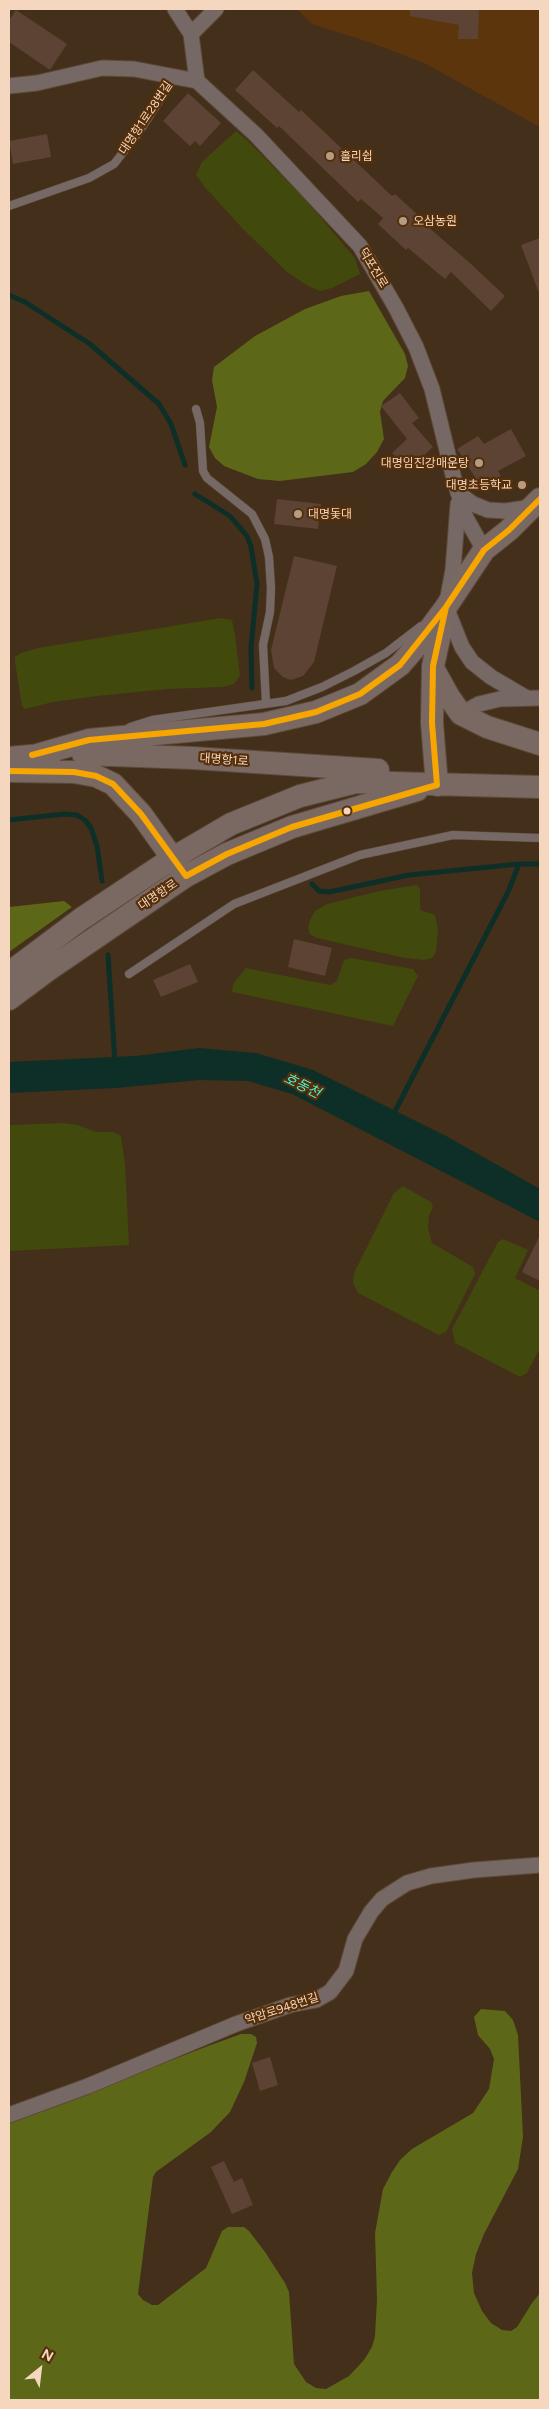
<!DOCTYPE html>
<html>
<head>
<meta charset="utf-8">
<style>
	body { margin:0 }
	#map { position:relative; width:549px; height:2409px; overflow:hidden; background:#442f1a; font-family:Figtree,sans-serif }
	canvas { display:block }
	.frame { position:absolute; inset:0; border:10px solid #f5d6bf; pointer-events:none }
	.north { position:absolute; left:15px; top:2344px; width:50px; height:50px; -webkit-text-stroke:4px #552f09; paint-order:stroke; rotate:29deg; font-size:14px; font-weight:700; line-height:20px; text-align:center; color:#f5d6bf }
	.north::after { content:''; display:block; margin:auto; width:18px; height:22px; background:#f5d6bf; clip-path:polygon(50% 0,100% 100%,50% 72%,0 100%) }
</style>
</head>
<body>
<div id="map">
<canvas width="549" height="2409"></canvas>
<div class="frame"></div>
<div class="north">N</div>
</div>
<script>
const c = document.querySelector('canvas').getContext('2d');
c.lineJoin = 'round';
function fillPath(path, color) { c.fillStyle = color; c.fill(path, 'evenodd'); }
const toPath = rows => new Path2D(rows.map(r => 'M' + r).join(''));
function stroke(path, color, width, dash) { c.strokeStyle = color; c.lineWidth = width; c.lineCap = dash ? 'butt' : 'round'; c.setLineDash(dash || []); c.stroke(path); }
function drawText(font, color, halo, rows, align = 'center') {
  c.font = font + ' Figtree,"Noto Sans KR",sans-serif'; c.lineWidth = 4.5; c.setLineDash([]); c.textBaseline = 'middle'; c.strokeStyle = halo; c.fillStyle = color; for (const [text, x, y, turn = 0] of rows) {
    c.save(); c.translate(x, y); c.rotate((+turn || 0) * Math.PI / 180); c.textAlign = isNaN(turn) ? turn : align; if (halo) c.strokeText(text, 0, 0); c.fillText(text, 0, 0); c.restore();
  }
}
fillPath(toPath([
	[297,9,540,9,540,127,424,63,369,42,312,24]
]), '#5d350d');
fillPath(toPath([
	[236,131,248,141,306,200,355,258,360,274,332,288,320,291,308,286,287,272,241,227,204,186,196,175,202,162],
	[221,618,232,620,235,635,240,675,234,684,223,687,167,689,97,696,53,702,25,709,22,706,15,662,15,657,21,653,38,648],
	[417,885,420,889,420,910,435,915,438,930,436,952,432,958,424,960,405,958,317,938,310,934,308,928,310,920,315,911,327,904,379,891],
	[351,958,413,969,418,976,393,1026,232,992,233,984,246,968,330,985,337,981,344,960],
	[63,1123,78,1125,96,1132,113,1132,121,1136,125,1164,129,1245,9,1251,9,1125],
	[403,1186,431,1202,433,1208,429,1215,428,1228,432,1243,473,1267,475,1274,446,1332,439,1335,358,1293,353,1283,354,1273,394,1193],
	[503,1239,528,1250,515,1278,540,1291,540,1348,527,1373,520,1377,455,1343,452,1329,498,1242]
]), '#41490c');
fillPath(toPath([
	[369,291,405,354,408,366,405,378,383,401,380,412,384,439,377,452,366,464,353,472,280,481,258,479,224,466,215,458,209,447,217,407,212,380,214,367,255,336,305,309,341,296],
	[64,901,72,907,9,952,9,907],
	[481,2009,505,2011,513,2020,518,2035,523,2137,518,2169,484,2234,476,2254,472,2273,474,2293,482,2311,491,2323,502,2330,511,2331,517,2327,532,2303,540,2293,540,2400,9,2400,9,2123,208,2046,241,2034,251,2034,256,2037,257,2043,244,2082,230,2112,211,2132,156,2172,153,2177,138,2294,143,2300,152,2305,158,2305,206,2268,222,2231,228,2227,244,2227,249,2231,265,2252,285,2283,289,2292,294,2364,306,2382,316,2388,326,2389,349,2376,364,2360,372,2347,375,2336,377,2299,375,2233,383,2189,392,2172,400,2160,412,2149,473,2113,489,2089,494,2059,490,2049,478,2035,474,2017]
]), '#5d6718');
fillPath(toPath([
	[199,1048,256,1053,313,1070,446,1136,540,1189,540,1222,292,1094,248,1081,199,1080,117,1088,9,1093,9,1062,136,1056]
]), '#0d2f28');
stroke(toPath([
	[9,295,25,302,90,344,159,404,171,424,185,465],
	[195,494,230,516,247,536,251,547,257,584,251,648,252,688],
	[9,820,64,814,77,815,85,820,91,828,97,846,102,881],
	[312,884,319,891,329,892,409,875,519,864],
	[108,955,115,1062],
	[392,1117,508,892,519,864,540,864]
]), '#0d2f28', 5);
fillPath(toPath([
	[410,9,479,9,478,39,458,39,459,25,410,16],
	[16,10,67,44,50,70,9,42,9,20],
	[253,70,299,112,301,110,392,196,395,194,429,225,427,226,471,264,505,296,491,311,451,272,445,279,408,248,406,250,378,224,383,218,361,199,358,202,279,126,277,128,235,90],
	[188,93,221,123,200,146,195,141,190,146,163,121],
	[47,134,51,157,13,164,9,141],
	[540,238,540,293,539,293,521,245],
	[400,393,419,418,412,423,433,447,408,470,392,453,407,439,381,406],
	[511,429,526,456,498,471,501,476,482,488,457,449,478,436,484,444],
	[277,499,321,504,318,529,274,524],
	[294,556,337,566,314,662,303,676,291,680,283,677,274,668,271,650],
	[294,939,332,948,325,976,288,967],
	[190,964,198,982,161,997,153,980],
	[540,1235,540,1281,522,1272],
	[270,2057,278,2085,260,2091,252,2063],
	[224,2161,234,2182,242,2178,253,2205,232,2214,211,2167]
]), '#5c4334');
const lane = toPath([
	[9,206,89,178,114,164,139,132,175,77],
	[196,409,200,423,203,471,207,478,252,514,265,539,269,557,271,588,270,612,263,645,266,703],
	[130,727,152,720,286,701,322,687,354,671,386,653,421,626],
	[129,974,234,904,360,855,453,835,540,838]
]);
const street = toPath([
	[175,9,191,34,197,81,256,135,360,246,396,308,416,347,432,389,454,479,466,518,484,550],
	[191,34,216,9],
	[9,86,37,83,102,68,134,69,197,81],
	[458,493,473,504,488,510,506,511,532,507],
	[458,504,453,570,446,607,462,647,472,662,491,677,525,697],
	[461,714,479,704,500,699,540,698],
	[9,2115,88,2086,236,2024,290,2005,316,2000,330,1992,346,1971,355,1939,371,1912,382,1899,407,1883,431,1876,474,1870,540,1865]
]);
const secondary = toPath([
	[434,670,449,697,461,714,487,727,540,744],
	[83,754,193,758,378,770],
	[37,755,89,740,264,724,316,712,360,694,400,665,421,641,446,607],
	[9,758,51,754],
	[9,771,74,772,96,776,113,784,141,814,181,870],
	[437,785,432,723,433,666,446,607,484,550,509,530,540,499],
	[9,973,81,919,173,858,231,824,300,796,356,782,540,787],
	[9,999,48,970,186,876,227,854,292,827,417,790]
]);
stroke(lane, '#5d4a38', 9);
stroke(street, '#5d4a38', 17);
stroke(secondary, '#5d4a38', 24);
stroke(lane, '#766865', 8);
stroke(street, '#766865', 15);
stroke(secondary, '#7a6963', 22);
stroke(toPath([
	[32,755,89,740,264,724,316,712,360,694,400,665,446,607],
	[9,771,74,772,96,776,113,784,141,814,186,876,227,854,292,827,437,785,432,723,433,666,446,607,484,550,509,530,540,499]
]), '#f7a600', 6);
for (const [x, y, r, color] of [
	[330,156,5,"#b79c85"],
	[403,221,5,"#b79c85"],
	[479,463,5,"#b79c85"],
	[522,485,5,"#b79c85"],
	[298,514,5,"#b79c85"],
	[347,811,4.5,"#f5d6bf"]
]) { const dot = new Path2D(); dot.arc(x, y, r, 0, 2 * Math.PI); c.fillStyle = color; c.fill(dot); stroke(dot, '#552f09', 2); }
drawText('12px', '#f5d6bf', '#552f09', [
	["대명항1로28번길",146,118,-56],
	["덕포진로",373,268,59],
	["대명항1로",224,760,4],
	["대명항로",158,895,-34],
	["약암로948번길",282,2009,-18]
]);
drawText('12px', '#f5d6bf', '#552f09', [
	["홀리쉽",340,156],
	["오삼농원",413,221],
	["대명임진강매운탕",469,463,"right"],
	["대명초등학교",512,485,"right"],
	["대명돛대",308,514]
], 'left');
drawText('italic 14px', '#49f1d5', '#552f09', [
	["호동천",302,1086,26]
]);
</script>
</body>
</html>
